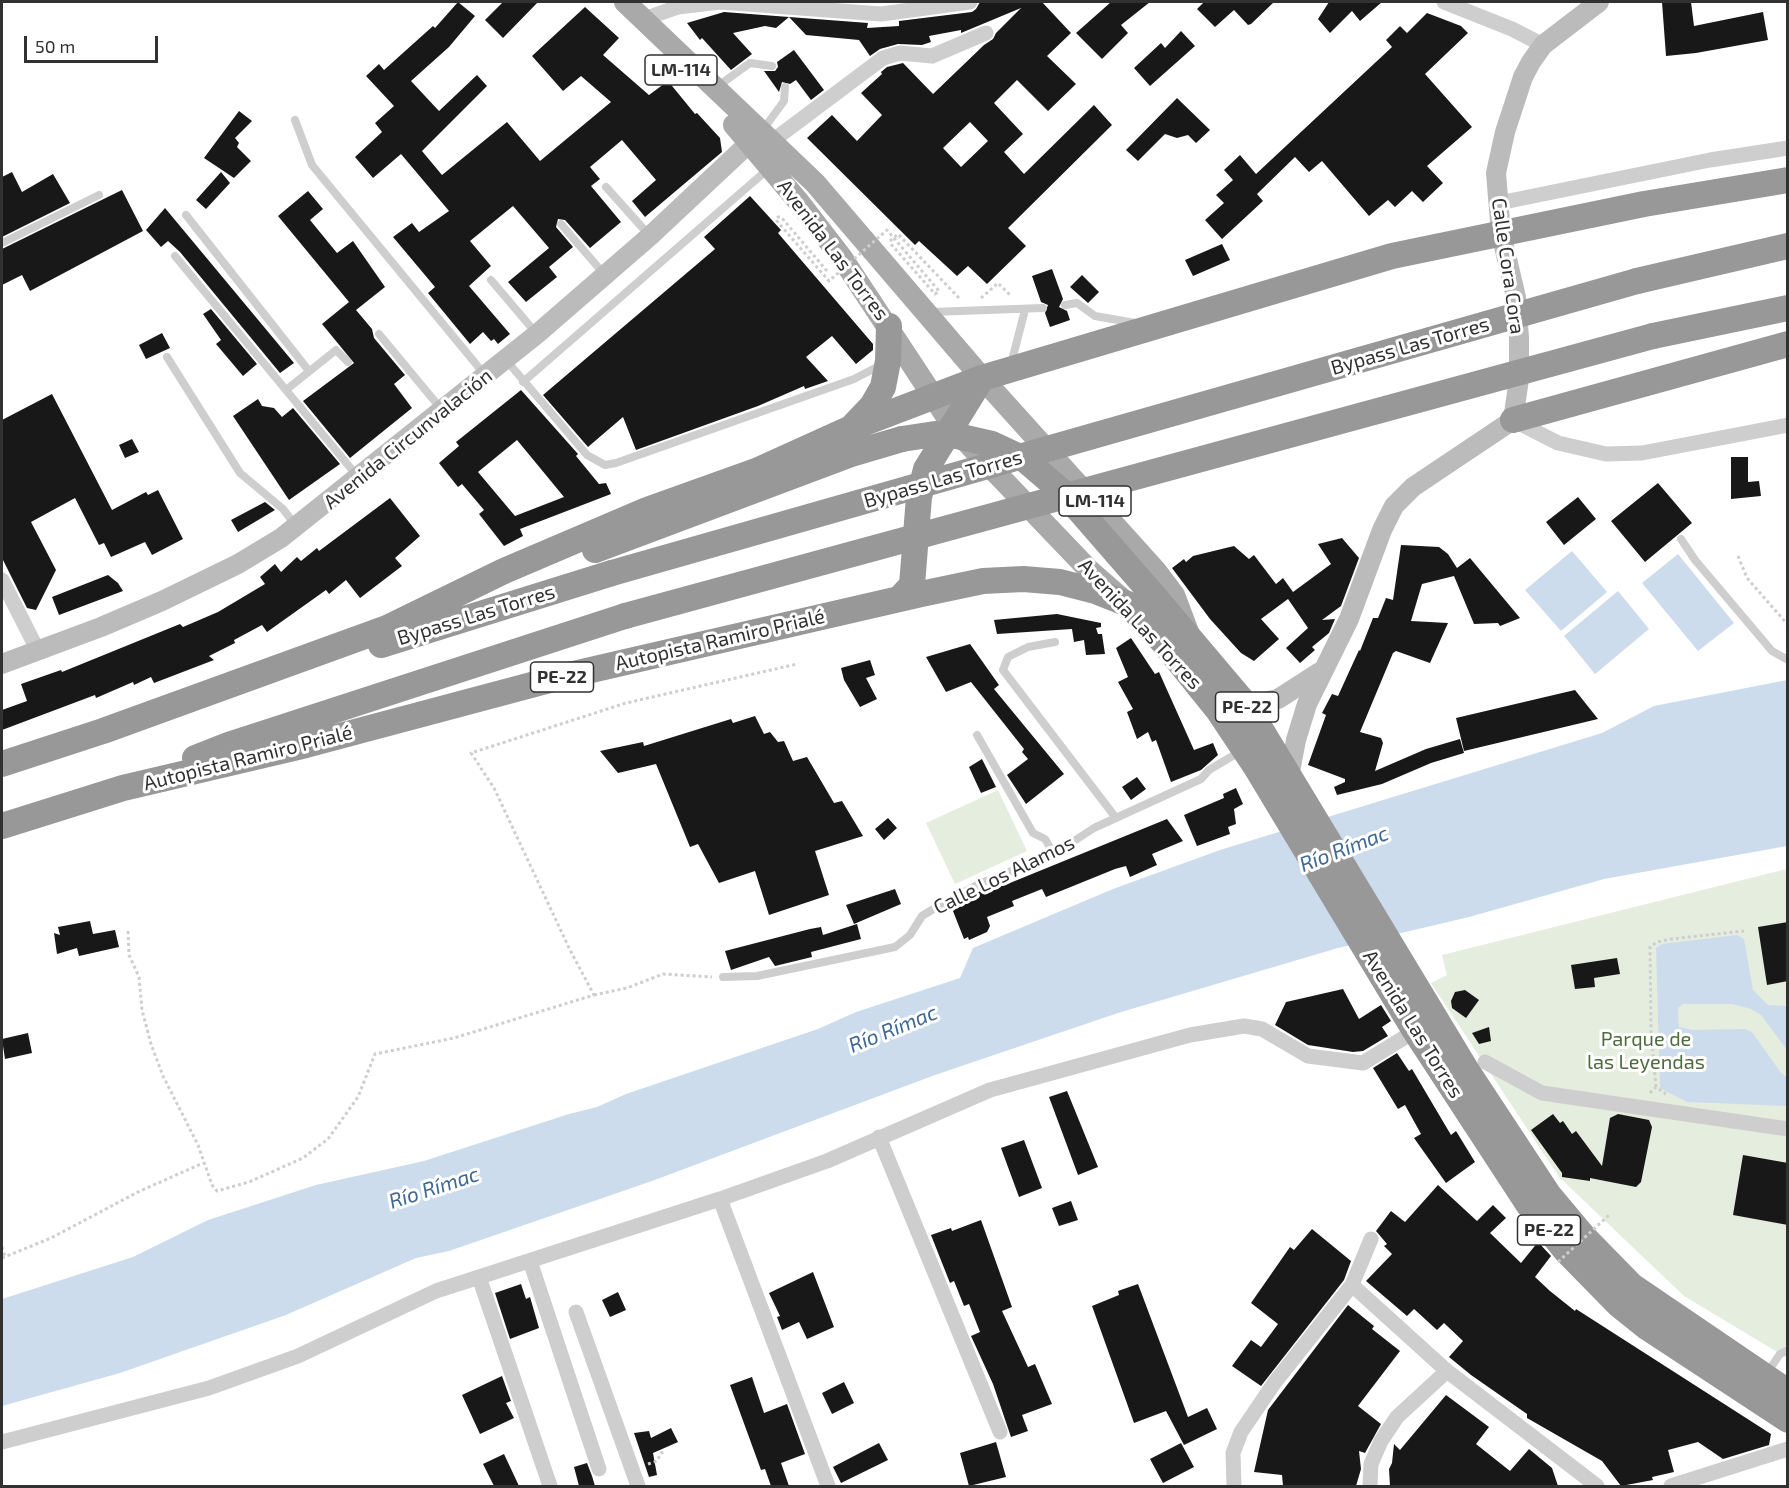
<!DOCTYPE html>
<html>
<head>
<meta charset="utf-8">
<style>
	body { margin:0 }
	#map { position:relative; width:1789px; height:1488px; overflow:hidden; background:#fff; font-family:"Exo 2",sans-serif }
	canvas { display:block }
	.frame { position:absolute; inset:0; border:3px solid #313131; pointer-events:none }
	.scale { position:absolute; left:24px; top:36px; width:134px; height:27px; box-sizing:border-box; border:3px solid #313131; border-top:0; padding-left:8px; font-size:18px; line-height:21px; white-space:nowrap; color:#313131; -webkit-text-stroke:4px #fff; paint-order:stroke }
</style>
</head>
<body>
<div id="map">
<canvas width="1789" height="1488"></canvas>
<div class="frame"></div>
<div class="scale">50 m</div>
</div>
<script>
const c = document.querySelector('canvas').getContext('2d');
c.lineJoin = 'round';
function fillPath(path, color) { c.fillStyle = color; c.fill(path, 'evenodd'); }
const toPath = rows => new Path2D(rows.map(r => 'M' + r).join(''));
function stroke(path, color, width, dash) { c.strokeStyle = color; c.lineWidth = width; c.lineCap = dash ? 'butt' : 'round'; c.setLineDash(dash || []); c.stroke(path); }
function drawText(font, color, halo, rows, align = 'center') {
  c.font = font + ' "Exo 2",sans-serif'; c.lineWidth = 6; c.setLineDash([]); c.textBaseline = 'middle'; c.strokeStyle = halo; c.fillStyle = color; for (const [text, x, y, turn = 0] of rows) {
    c.save(); c.translate(x, y); c.rotate((+turn || 0) * Math.PI / 180); c.textAlign = isNaN(turn) ? turn : align; if (halo) c.strokeText(text, 0, 0); c.fillText(text, 0, 0); c.restore();
  }
}
fillPath(toPath([
	[998,790,1027,851,955,884,926,823],
	[1787,869,1787,1358,1684,1296,1559,1177,1431,983,1447,975,1442,955]
]), '#e5eddf');
fillPath(toPath([
	[1572,551,1607,592,1561,631,1525,590],
	[1678,554,1734,623,1698,651,1642,583],
	[1618,591,1649,629,1595,674,1564,636],
	[1787,680,1787,846,1604,879,1469,917,1338,948,1118,1013,935,1075,652,1181,449,1251,416,1258,286,1315,120,1373,2,1406,2,1299,133,1257,208,1220,316,1185,424,1161,569,1114,597,1107,626,1094,818,1029,856,1012,960,978,973,948,1113,889,1220,850,1602,733,1654,706],
	[1737,935,1744,939,1753,990,1768,1005,1787,1006,1787,1050,1761,1015,1751,1009,1732,1004,1683,1004,1678,1008,1679,1027,1692,1030,1745,1029,1752,1032,1781,1073,1787,1077,1787,1106,1687,1102,1660,1088,1656,948,1662,944]
]), '#ccdcec');
fillPath(toPath([
	[458,2,475,16,449,47,411,81,439,111,477,75,487,86,422,151,442,175,507,122,540,161,611,102,581,76,563,91,532,56,585,7,619,38,603,55,649,95,668,81,695,114,697,113,720,138,722,152,645,217,632,201,656,180,622,140,590,167,600,179,591,186,621,222,590,248,565,220,558,219,556,227,573,247,549,267,557,277,526,302,508,282,549,248,513,206,470,241,491,266,469,286,510,334,498,344,494,339,491,341,483,332,470,344,428,293,435,287,393,237,412,223,419,232,449,211,401,154,373,178,355,157,382,132,375,123,394,106,366,76,379,64,384,70,433,26,435,28],
	[503,2,538,2,503,38,485,20],
	[980,2,1042,2,1071,33,1047,56,1076,84,1048,111,1017,80,994,103,1023,134,1004,152,1024,174,1094,105,1112,125,1008,228,1026,246,987,284,968,266,957,276,919,241,915,245,807,138,832,115,857,141,882,115,861,93,882,74,881,72,887,67,903,63,933,94,984,45,993,39,996,33,1021,8,961,33,961,30,929,36,931,42,922,45,898,44,880,49,870,56,859,40,806,35,789,17,868,23,867,28,899,26,899,21,972,12,976,9],
	[970,122,988,141,961,167,943,148],
	[1111,2,1150,2,1121,25,1128,33,1102,59,1076,33],
	[1204,2,1274,2,1251,24,1248,25,1234,10,1215,27,1197,9],
	[1329,2,1382,2,1360,21,1352,11,1330,33,1318,19],
	[1662,2,1691,2,1694,26,1763,12,1768,40,1696,53,1666,56],
	[724,12,789,17,776,28,765,26,733,33,752,54,731,70,702,38,700,40,687,23],
	[1427,13,1461,26,1468,33,1425,74,1472,127,1427,166,1443,183,1423,202,1412,191,1395,207,1388,200,1369,216,1322,161,1309,172,1295,157,1257,194,1263,201,1222,239,1205,220,1224,203,1216,195,1233,180,1224,170,1240,155,1256,174,1392,47,1386,40,1400,26,1407,33],
	[1181,31,1195,46,1150,86,1134,68,1161,43,1165,48],
	[794,50,824,90,811,100,796,80,790,84,782,82,779,92,764,71,775,71,778,67,777,62],
	[1177,98,1210,130,1196,143,1188,135,1177,138,1165,134,1138,161,1126,150],
	[239,111,252,121,235,138,239,143,237,147,251,161,234,178,204,158],
	[12,172,22,192,53,174,70,203,2,237,2,177],
	[221,172,230,183,206,209,196,200],
	[122,190,143,231,30,291,22,275,2,285,2,249],
	[308,191,323,209,310,220,337,253,353,241,385,287,356,310,372,329,374,338,405,375,394,384,412,408,350,458,303,401,354,363,322,324,349,302,278,216],
	[750,196,781,230,778,233,873,344,873,350,856,364,832,336,806,357,828,381,805,389,804,386,758,406,636,450,623,417,588,447,543,395,715,249,704,237],
	[165,208,294,363,280,373,180,252,168,241,161,247,146,230],
	[1222,244,1230,260,1193,276,1185,260],
	[1052,269,1063,299,1059,307,1067,311,1070,320,1050,327,1045,313,1048,305,1041,302,1032,276],
	[1082,275,1099,292,1088,303,1070,287],
	[211,309,257,364,243,376,216,344,221,340,203,314],
	[162,333,170,348,146,359,139,345],
	[521,390,578,454,576,456,599,484,606,483,611,494,520,529,523,536,504,546,479,514,484,510,462,484,458,487,439,463,459,446,456,442],
	[517,440,564,497,515,516,478,472],
	[52,394,112,510,146,492,148,495,158,490,183,539,152,555,145,542,111,557,104,543,99,545,75,498,31,522,56,570,36,610,27,608,2,558,2,420],
	[258,399,262,406,274,408,282,417,293,408,340,464,289,500,233,416],
	[132,439,139,452,125,458,119,445],
	[1731,457,1748,457,1748,482,1759,481,1761,496,1731,499],
	[1658,483,1692,523,1645,562,1611,521],
	[1578,497,1596,519,1564,545,1546,522],
	[390,498,420,536,395,558,402,566,360,598,346,580,329,594,326,590,267,632,262,625,234,640,235,643,209,656,214,660,154,683,151,677,134,685,133,682,96,698,95,695,2,730,2,710,27,701,21,684,61,670,62,672,180,624,183,627,218,612,265,584,260,577,275,564,281,572,297,557,301,561,317,548,319,551],
	[265,502,275,510,238,532,231,520],
	[1342,538,1359,558,1341,606,1322,620,1335,619,1329,633,1312,647,1315,650,1300,663,1286,648,1308,628,1288,599,1261,619,1279,639,1254,661,1241,653,1210,619,1172,568,1184,559,1186,562,1193,556,1234,546,1249,559,1254,555,1276,584,1283,578,1293,592,1331,564,1318,544],
	[1401,545,1439,547,1448,554,1457,568,1470,558,1520,618,1500,626,1498,623,1474,624,1454,576,1422,584,1411,621,1448,623,1430,663,1396,651,1393,653,1360,732,1381,738,1383,743,1375,771,1426,749,1460,739,1464,753,1431,763,1382,784,1337,795,1334,787,1345,782,1345,779,1308,765,1326,715,1322,713,1332,694,1338,696,1359,650,1360,651,1373,618,1378,618,1386,598,1393,600],
	[108,575,118,583,123,591,59,615,52,597],
	[1057,614,1101,623,1101,627,1096,628,1098,634,1102,634,1105,654,1086,655,1084,640,1074,642,1072,629,997,634,994,620],
	[1131,638,1155,674,1159,672,1194,750,1213,743,1218,755,1201,770,1171,782,1156,740,1152,742,1148,732,1137,739,1127,712,1133,709,1118,682,1128,677,1116,648],
	[970,644,999,685,994,689,1064,774,1026,804,1007,775,1028,759,1022,752,1024,749,971,682,946,692,926,657],
	[870,660,875,675,866,678,877,699,860,707,844,680,841,668],
	[1575,690,1598,719,1464,751,1456,718],
	[755,716,764,734,770,732,778,742,784,741,793,761,807,757,834,803,842,801,863,836,815,851,829,895,769,915,755,871,719,883,698,844,690,847,656,764,618,773,600,751,643,742,644,746,731,719,733,723],
	[982,759,996,787,981,793,969,767],
	[1137,777,1146,789,1131,800,1122,787],
	[1236,788,1243,804,1234,809,1236,824,1228,827,1230,834,1197,846,1184,815,1224,798,1223,794],
	[888,818,897,828,884,840,875,829],
	[1167,819,1183,841,1152,854,1157,865,1130,877,1126,866,1115,869,1046,897,1042,889,1012,901,1014,906,987,917,990,926,987,932,969,940,968,937,964,939,951,906,976,893,1004,882,1005,885],
	[895,889,901,904,854,924,846,905],
	[90,921,93,934,115,930,119,947,79,956,77,948,57,954,54,933,60,935,58,927],
	[1788,922,1788,981,1767,985,1758,927],
	[857,924,861,939,811,952,812,957,775,966,769,957,731,970,725,951,810,929,821,927,823,935],
	[1617,958,1620,974,1594,978,1595,987,1575,989,1571,965],
	[1343,989,1359,1019,1381,1005,1391,1021,1382,1027,1388,1036,1363,1051,1353,1052,1308,1045,1275,1025,1286,1002],
	[1465,990,1479,1000,1466,1018,1452,1008,1451,1001,1455,992],
	[1489,1027,1491,1041,1479,1044,1472,1033],
	[28,1033,32,1053,5,1059,2,1039],
	[1397,1053,1409,1071,1412,1069,1451,1135,1456,1131,1475,1162,1446,1183,1414,1138,1421,1134,1405,1105,1398,1109,1373,1068],
	[1067,1091,1098,1167,1078,1175,1049,1097],
	[1553,1114,1560,1123,1563,1121,1572,1134,1576,1131,1602,1166,1610,1118,1618,1114,1649,1120,1652,1127,1641,1182,1636,1187,1590,1178,1590,1181,1562,1177,1562,1173,1531,1130],
	[1024,1140,1042,1188,1019,1197,1001,1148],
	[1743,1155,1788,1163,1788,1225,1733,1215],
	[1438,1185,1477,1221,1493,1205,1506,1218,1490,1233,1521,1263,1538,1242,1551,1256,1535,1277,1550,1291,1575,1311,1576,1309,1771,1434,1769,1445,1723,1459,1698,1442,1668,1450,1674,1472,1652,1477,1653,1480,1621,1486,1602,1461,1527,1418,1527,1414,1471,1375,1449,1357,1463,1341,1444,1323,1437,1330,1414,1309,1407,1316,1366,1281,1392,1254,1384,1246,1387,1244,1376,1231,1391,1211,1405,1222],
	[1071,1201,1078,1220,1059,1226,1052,1208],
	[981,1220,1012,1307,1002,1311,1028,1367,1035,1364,1052,1404,1022,1415,1028,1431,1011,1437,993,1384,971,1336,980,1332,969,1304,964,1306,954,1281,950,1283,931,1235,951,1228,952,1231],
	[1312,1229,1351,1261,1344,1280,1261,1386,1232,1366,1251,1340,1261,1347,1278,1324,1251,1303,1290,1247,1294,1250],
	[813,1272,834,1327,807,1339,799,1322,782,1330,777,1317,780,1316,769,1293],
	[521,1284,526,1299,530,1297,539,1328,510,1339,495,1293],
	[1138,1284,1188,1417,1207,1408,1217,1429,1184,1445,1166,1411,1134,1423,1092,1306,1119,1295,1118,1291],
	[618,1292,626,1310,610,1317,602,1300],
	[1348,1305,1374,1326,1372,1329,1400,1351,1358,1406,1381,1424,1365,1453,1359,1451,1361,1469,1356,1486,1283,1486,1282,1475,1254,1472,1268,1410],
	[502,1376,511,1401,506,1403,514,1418,480,1434,462,1395],
	[752,1377,764,1413,787,1404,805,1454,781,1463,789,1486,771,1486,765,1469,761,1470,730,1385],
	[844,1382,854,1403,832,1414,822,1393],
	[1446,1395,1489,1427,1476,1444,1510,1471,1529,1449,1552,1468,1558,1486,1390,1486,1389,1469,1392,1463,1394,1444,1400,1450],
	[671,1428,678,1442,653,1453,657,1475,649,1477,634,1433,649,1431,651,1438],
	[996,1442,1006,1477,969,1486,960,1453],
	[879,1443,888,1460,841,1483,833,1467],
	[1181,1443,1194,1467,1163,1483,1150,1459],
	[504,1454,519,1486,494,1486,483,1464],
	[587,1463,592,1476,595,1486,579,1486,574,1467]
]), '#181818');
stroke(toPath([
	[890,241,898,234,959,298],
	[981,298,998,283,1011,296],
	[1738,556,1747,578,1788,625],
	[128,931,129,955,139,977,142,1010,151,1044,163,1076,198,1145,212,1185,217,1191,249,1182,303,1158,328,1139,358,1097,375,1054,454,1038,594,995,570,950,494,788,471,753,626,703,797,664],
	[594,995,627,988,663,974,712,977],
	[1656,1087,1651,1032,1650,947,1657,942,1671,939,1744,931],
	[1650,1093,1656,1087,1666,1094],
	[2,1247,5,1256],
	[2,1258,51,1238,138,1192,203,1163],
	[648,1464,657,1461,661,1453,666,1451]
]), '#cecece', 3, [3, 3]);
stroke(toPath([
	[718,86,750,63,772,66],
	[295,120,312,165,485,375],
	[762,131,784,101,785,87],
	[606,187,649,235],
	[186,215,309,371],
	[561,224,604,274],
	[2,243,99,195],
	[175,256,358,477],
	[491,280,536,333],
	[1065,305,1077,303,1095,316,1135,323],
	[931,312,1043,308],
	[379,334,442,410],
	[167,357,240,473,283,509,296,526],
	[506,360,587,455,605,465,616,463,854,379,881,365],
	[1011,364,1025,310],
	[523,382,767,170],
	[286,390,336,350,348,362],
	[1681,539,1695,560,1772,651,1788,660],
	[1055,642,1028,647,1008,657,1003,670,1116,818],
	[977,735,1033,833,1045,839,1054,854],
	[723,977,757,976,895,947,910,935,922,916,943,903,979,884,1054,854,1094,828,1201,779,1209,770,1241,751],
	[1767,1373,1780,1354,1788,1350]
]), '#cecece', 8);
stroke(toPath([
	[1444,2,1512,29,1543,45],
	[644,19,678,7,720,2,881,14,970,2],
	[771,142,883,58,900,53,932,56,986,33],
	[1499,203,1710,160,1788,148],
	[1513,420,1558,443,1606,454,1642,453,1788,425],
	[2,580,38,651],
	[1485,1062,1542,1093,1788,1129],
	[879,1137,1000,1432],
	[720,1199,828,1486],
	[530,1261,599,1469],
	[479,1277,550,1486],
	[1352,1285,1447,1371,1597,1486],
	[576,1312,638,1486],
	[2,1442,209,1388,298,1356,436,1291,720,1199,827,1161,990,1090,1190,1035,1244,1026,1262,1029,1308,1056,1363,1063,1415,1031],
	[1234,1486,1233,1453,1241,1432,1275,1382,1352,1285,1371,1239],
	[1370,1486,1371,1464,1381,1441,1397,1417,1447,1371],
	[1671,1486,1788,1449]
]), '#cecece', 15);
stroke(toPath([
	[2,664,101,627,162,601,238,564,281,538,537,334,650,236,761,132],
	[1235,708,1278,699,1320,672],
	[1289,777,1296,740,1307,704,1349,619,1382,530,1394,506,1413,487,1513,420,1519,379,1519,338,1516,297,1501,234,1496,173,1505,132,1523,77,1531,62,1543,45,1599,2]
]), '#bbb', 20);
stroke(toPath([
	[625,2,815,183,982,378,1156,571,1174,595,1188,632],
	[734,125,798,201,842,258,956,431,1090,571,1122,599]
]), '#a9a9a9', 22);
stroke(toPath([
	[1637,281,1788,246],
	[1653,336,1788,308],
	[1513,420,1788,344],
	[853,426,872,406,883,387,888,361,889,326],
	[595,550,851,454,902,439],
	[1153,595,1246,705,1467,1071,1548,1194,1584,1237,1632,1286,1788,1392],
	[899,599,912,585,919,497,926,469,982,378],
	[383,630,504,571,647,510,756,471,851,428,982,378,1392,256,1644,204,1788,180],
	[381,645,612,573],
	[195,758,228,745,625,616],
	[2,764,103,731,398,624],
	[2,826,123,788,306,745,565,676,921,594,983,581,1023,579,1060,582,1095,591,1128,604,1164,643,1218,710,1256,767,1415,1031,1528,1204,1567,1252,1618,1304,1648,1328,1788,1420]
]), '#989898', 26);
stroke(toPath([
	[827,271,781,217,778,217,776,220,829,281,887,230,939,291,935,294,889,242],
	[1558,1262,1609,1215]
]), '#cecece', 3, [3, 3]);
stroke(toPath([
	[902,439,935,434,957,436,992,444,1024,459,1066,495,1153,595],
	[612,573,1637,281],
	[625,616,1653,336]
]), '#989898', 26);
for (const [x, y, w] of [
	[681,70,72],
	[1095,501,72],
	[562,677,63],
	[1247,707,63],
	[1549,1230,63]
]) { const box = new Path2D(); box.roundRect(x - w / 2, y - 15, w, 30, 4.5); c.fillStyle = '#fff'; c.fill(box); stroke(box, '#313131', 1.5); }
drawText('bold 18px', '#313131', null, [
	["LM-114",681,70],
	["LM-114",1095,501],
	["PE-22",562,677],
	["PE-22",1247,707],
	["PE-22",1549,1230]
]);
drawText('20px', '#313131', '#fff', [
	["Avenida Las Torres",833,250,53],
	["Calle Cora Cora",1508,266,82],
	["Bypass Las Torres",1410,346,-16],
	["Avenida Circunvalación",408,439,-39],
	["Bypass Las Torres",943,479,-16],
	["Bypass Las Torres",476,615,-17],
	["Avenida Las Torres",1140,624,47],
	["Autopista Ramiro Prialé",720,640,-13],
	["Autopista Ramiro Prialé",248,758,-14],
	["Calle Los Alamos",1004,875,-26],
	["Avenida Las Torres",1413,1024,58]
]);
drawText('20px', '#4f6c3e', '#fff', [
	["Parque de",1646,1039],
	["las Leyendas",1646,1062]
]);
drawText('italic 21px', '#3f6993', '#fff', [
	["Río Rímac",1344,849,-21],
	["Río Rímac",893,1029,-22],
	["Río Rímac",434,1188,-18]
]);
</script>
</body>
</html>
